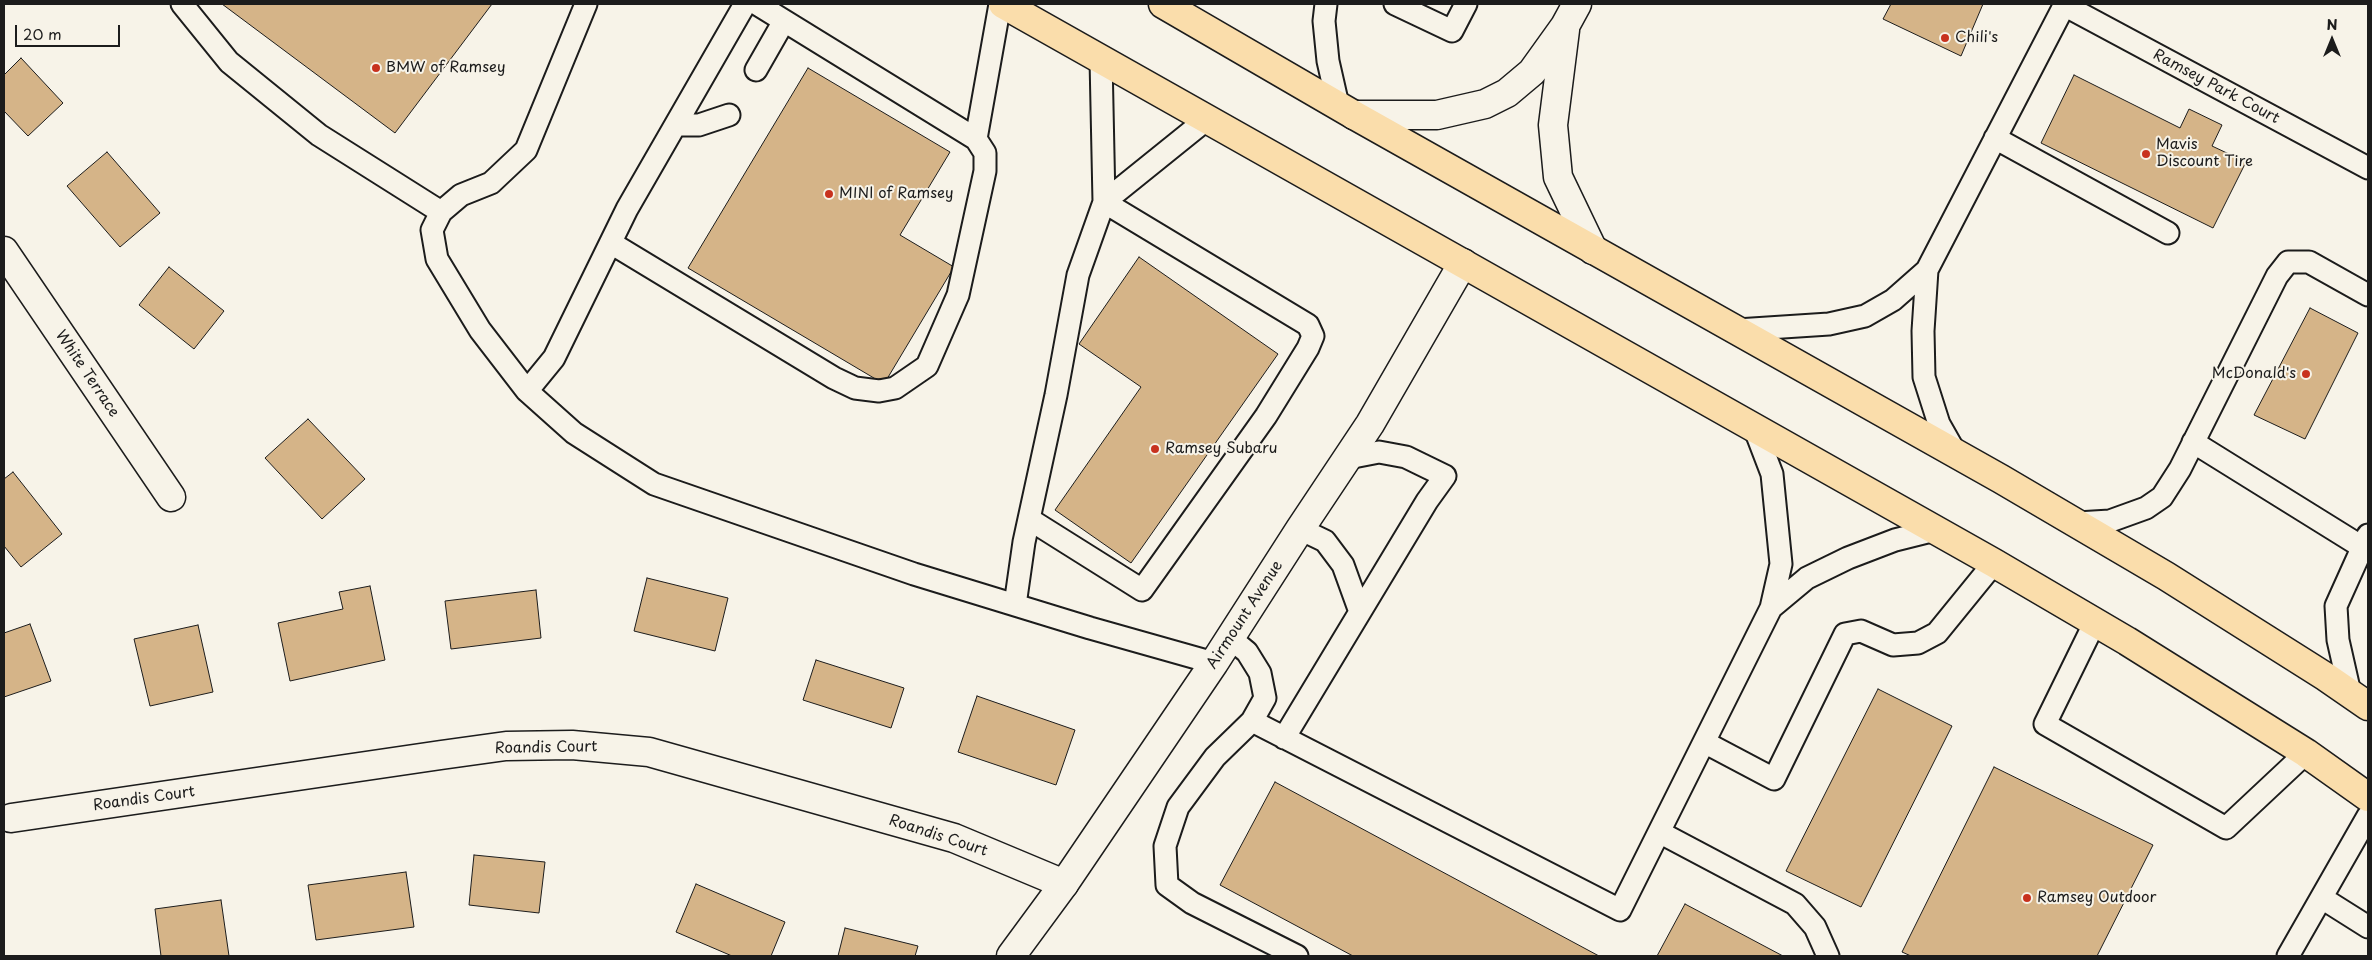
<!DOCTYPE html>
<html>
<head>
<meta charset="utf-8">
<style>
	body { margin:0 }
	#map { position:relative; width:2372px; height:960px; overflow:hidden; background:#f7f3e8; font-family:"Playpen Sans",sans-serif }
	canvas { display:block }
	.frame { position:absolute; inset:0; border:5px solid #1c1c1c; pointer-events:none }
	.north { position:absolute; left:2307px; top:15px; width:50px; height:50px; -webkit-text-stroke:4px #f7f3e8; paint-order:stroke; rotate:0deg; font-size:14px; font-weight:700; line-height:20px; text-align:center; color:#1c1c1c }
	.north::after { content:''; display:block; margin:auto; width:18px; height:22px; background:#1c1c1c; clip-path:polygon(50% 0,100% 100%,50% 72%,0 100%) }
	.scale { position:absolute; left:15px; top:25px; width:105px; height:22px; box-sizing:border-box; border:2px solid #1c1c1c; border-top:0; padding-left:6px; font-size:15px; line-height:18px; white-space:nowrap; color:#1c1c1c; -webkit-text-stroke:4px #f7f3e8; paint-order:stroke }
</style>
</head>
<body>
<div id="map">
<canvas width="2372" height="960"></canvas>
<div class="frame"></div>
<div class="north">N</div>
<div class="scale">20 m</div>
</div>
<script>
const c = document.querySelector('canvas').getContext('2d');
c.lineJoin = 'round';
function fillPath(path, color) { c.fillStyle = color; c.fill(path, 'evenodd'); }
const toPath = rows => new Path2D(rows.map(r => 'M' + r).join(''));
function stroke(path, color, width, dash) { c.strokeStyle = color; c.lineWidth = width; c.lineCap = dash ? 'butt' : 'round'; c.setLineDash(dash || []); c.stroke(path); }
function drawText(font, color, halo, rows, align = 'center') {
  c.font = font + ' "Playpen Sans",sans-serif'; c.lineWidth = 4; c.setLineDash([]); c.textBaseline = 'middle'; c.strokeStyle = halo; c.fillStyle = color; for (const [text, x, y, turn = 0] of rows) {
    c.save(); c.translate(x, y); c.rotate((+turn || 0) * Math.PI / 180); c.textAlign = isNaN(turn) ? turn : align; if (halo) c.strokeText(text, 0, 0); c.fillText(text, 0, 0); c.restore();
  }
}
const building = toPath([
	[222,4,492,4,395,133,222,4],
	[1891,4,1983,4,1961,56,1883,19,1891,4],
	[21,58,63,103,28,136,4,111,4,75,21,58],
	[808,68,950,152,900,235,954,267,884,384,688,268,808,68],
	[2074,75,2180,128,2189,109,2222,125,2212,146,2246,162,2213,228,2041,143,2074,75],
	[107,152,160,213,120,247,67,186,107,152],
	[1139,257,1278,354,1131,563,1055,510,1141,387,1079,344,1139,257],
	[169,267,224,311,194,349,139,305,169,267],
	[2310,308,2358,333,2305,439,2254,415,2310,308],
	[308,419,365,479,322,519,265,458,308,419],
	[13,472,62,534,21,567,4,546,4,479,13,472],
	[647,578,728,598,715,651,634,631,647,578],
	[370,586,385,660,290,681,278,623,343,609,339,592,370,586],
	[536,590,541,638,451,649,445,601,536,590],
	[30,624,51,681,4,697,4,633,30,624],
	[198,625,213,692,150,706,134,639,198,625],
	[816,660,904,688,891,728,803,700,816,660],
	[1878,689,1952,726,1861,907,1786,871,1878,689],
	[977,696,1075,730,1056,785,958,752,977,696],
	[1994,767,2153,845,2097,956,1911,956,1902,952,1994,767],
	[1275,782,1599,956,1353,956,1220,885,1275,782],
	[474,855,545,862,539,913,469,905,474,855],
	[406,872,414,927,316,940,308,885,406,872],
	[696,884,785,922,771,956,732,956,676,932,696,884],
	[221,900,229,956,161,956,155,909,221,900],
	[1685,904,1783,956,1657,956,1685,904],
	[845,928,918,946,915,956,838,956,845,928]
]);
fillPath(building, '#d5b488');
stroke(building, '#1c1c1c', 1);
const service = toPath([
	[182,4,229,62,319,135,441,212],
	[745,4,627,209,554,358,527,391,574,433,654,484,914,574,1090,628,1214,663],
	[1326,4,1324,21,1328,61,1338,105],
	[1395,4,1452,31,1466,4],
	[2064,5,2368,168],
	[1101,59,1104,202,1207,119],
	[756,70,784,21],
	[676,125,699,125,729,115],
	[1995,138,2168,233],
	[976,139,1000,4],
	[611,243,834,378,855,388,879,391,895,388,927,366,958,295,985,171,985,153,976,139,757,4],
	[1927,270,1923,331,1924,377,1939,424,1956,454],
	[1737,330,1829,324,1865,316,1893,300,1927,270,2065,4],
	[527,391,480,330,437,259,432,230,441,212,461,195,491,183,526,150,586,4],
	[2193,442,2362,547],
	[2077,523,2110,521,2146,508,2162,497,2180,469,2277,276,2288,262,2309,262,2368,295],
	[1300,529,1325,541,1343,565,1360,612],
	[1015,605,1024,542,1029,519,1056,395,1078,275,1104,202,1308,325,1313,336,1308,348,1266,416,1142,590,1029,519],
	[1771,608,1807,578,1848,558,1895,540,1935,530],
	[2095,622,2045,724,2226,828,2306,753],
	[1230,638,1247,652,1260,673,1265,698,1252,721,1215,757,1178,807,1165,846,1167,885,1192,903,1297,956],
	[2350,693,2338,640,2336,606,2368,535],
	[1252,721,1620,910,1771,608,1781,564,1772,474,1754,427],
	[1284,738,1427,501,1445,476,1406,457,1379,452,1348,458],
	[1704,742,1774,779,1845,634,1861,631,1893,645,1918,643,1937,633,1994,563],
	[1659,832,1795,904,1815,927,1828,956],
	[2322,898,2368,927],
	[2288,956,2368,816]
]);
const minor = toPath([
	[4,251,171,497],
	[11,818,441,755,506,746,572,745,649,752,954,838,1064,884]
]);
const tertiary = toPath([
	[1565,30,1553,125,1558,177,1593,250],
	[1354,115,1437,115,1485,104,1507,93,1532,72,1565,26,1577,4],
	[1011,956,1064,884,1214,663,1300,529,1370,424,1463,263]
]);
const trunk = toPath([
	[1003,4,1994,563,2127,641,2306,753,2368,797],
	[1163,4,1354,115,2001,479,2166,576,2326,677,2368,706]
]);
stroke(service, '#1c1c1c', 25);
stroke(minor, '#1c1c1c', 31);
stroke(tertiary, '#1c1c1c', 31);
stroke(trunk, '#1c1c1c', 31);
stroke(service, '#f7f3e8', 21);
stroke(minor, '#f7f3e8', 28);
stroke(tertiary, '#f7f3e8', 28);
stroke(trunk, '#faddab', 28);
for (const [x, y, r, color] of [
	[1945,38,5,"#c8321e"],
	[376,68,5,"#c8321e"],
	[2146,154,5,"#c8321e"],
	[829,194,5,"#c8321e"],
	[2306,374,5,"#c8321e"],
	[1155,449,5,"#c8321e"],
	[2027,898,5,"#c8321e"]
]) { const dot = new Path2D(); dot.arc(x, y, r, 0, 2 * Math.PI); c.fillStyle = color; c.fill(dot); stroke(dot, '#f7f3e8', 2); }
drawText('15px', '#1c1c1c', '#f7f3e8', [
	["Chili's",1955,38],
	["BMW of Ramsey",386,68],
	["Mavis",2156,145],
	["Discount Tire",2156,162],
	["MINI of Ramsey",839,194],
	["McDonald's",2296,374,"right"],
	["Ramsey Subaru",1165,449],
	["Ramsey Outdoor",2037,898]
], 'left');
drawText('15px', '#1c1c1c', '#f7f3e8', [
	["Ramsey Park Court",2216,87,28],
	["White Terrace",87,374,56],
	["Airmount Avenue",1245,615,-57],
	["Roandis Court",546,748,-1],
	["Roandis Court",144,799,-8],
	["Roandis Court",938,836,18]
]);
</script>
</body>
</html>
